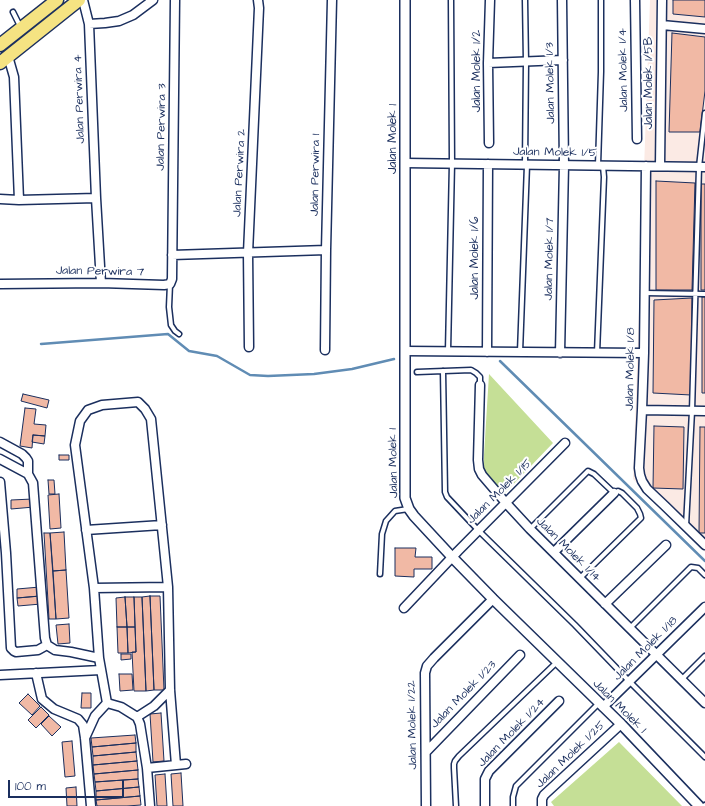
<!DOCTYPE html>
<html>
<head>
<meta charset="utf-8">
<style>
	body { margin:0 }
	#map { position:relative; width:705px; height:806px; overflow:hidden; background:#fff; font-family:"Architects Daughter",sans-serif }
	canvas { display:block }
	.scale { position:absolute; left:8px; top:780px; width:116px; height:18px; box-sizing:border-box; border:2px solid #1b2f5e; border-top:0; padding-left:5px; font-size:12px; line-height:14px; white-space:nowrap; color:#1b2f5e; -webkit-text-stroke:3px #fff; paint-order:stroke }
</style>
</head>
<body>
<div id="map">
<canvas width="705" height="806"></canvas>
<div class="scale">100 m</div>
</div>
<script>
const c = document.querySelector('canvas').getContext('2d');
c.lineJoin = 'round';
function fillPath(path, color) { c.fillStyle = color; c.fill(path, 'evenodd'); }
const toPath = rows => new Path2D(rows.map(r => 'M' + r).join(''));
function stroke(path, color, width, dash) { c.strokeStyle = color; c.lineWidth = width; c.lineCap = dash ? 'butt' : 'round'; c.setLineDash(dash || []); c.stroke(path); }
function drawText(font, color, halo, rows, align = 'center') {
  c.font = font + ' "Architects Daughter",sans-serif'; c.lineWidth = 4; c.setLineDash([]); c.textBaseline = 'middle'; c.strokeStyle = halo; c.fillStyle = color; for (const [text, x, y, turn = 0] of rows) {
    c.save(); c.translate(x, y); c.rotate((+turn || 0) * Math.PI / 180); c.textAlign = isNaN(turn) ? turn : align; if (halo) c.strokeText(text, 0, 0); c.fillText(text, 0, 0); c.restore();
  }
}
fillPath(toPath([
	[650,0,705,0,705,552,633,479]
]), '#fbeae4');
fillPath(toPath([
	[489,374,553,443,504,494,483,471],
	[619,742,682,806,554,806,551,802]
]), '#c5df96');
stroke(toPath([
	[41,344,168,334,189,351,217,356,250,375,268,376,314,374,352,369,394,359],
	[500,361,705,561]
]), '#608cb4', 2.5);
const building = toPath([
	[673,0,705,0,705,17,673,14,673,0],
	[672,33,705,37,705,91,700,132,669,132,672,33],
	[656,181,695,183,692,290,656,290,656,181],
	[701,184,705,184,705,290,701,290,701,184],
	[702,297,705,297,705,393,702,393,702,297],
	[692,298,691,395,653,393,654,300,692,298],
	[23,394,49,400,47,408,21,401,23,394],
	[25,408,36,409,34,424,46,425,45,436,33,435,32,448,20,446,25,408],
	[654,426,684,427,683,489,653,488,654,426],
	[700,427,705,427,705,533,699,533,700,427],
	[33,435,45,436,44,444,32,442,33,435],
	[59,455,69,455,69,460,59,460,59,455],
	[48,480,54,480,55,494,49,494,48,480],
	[59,494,61,528,50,529,48,495,59,494],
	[33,499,34,507,11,509,11,500,33,499],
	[64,532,66,570,53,571,50,533,64,532],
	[44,533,50,533,56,619,49,619,44,533],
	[395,548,416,548,415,557,432,557,432,569,414,569,414,577,395,576,395,548],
	[66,570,69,618,56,619,53,571,66,570],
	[40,587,40,596,17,598,17,589,40,587],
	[40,596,41,604,18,606,17,598,40,596],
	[150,596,160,596,164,690,154,690,150,596],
	[150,596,154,690,146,691,142,597,150,596],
	[125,597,127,627,117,627,116,598,125,597],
	[125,597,134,597,135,627,127,627,125,597],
	[134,597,142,597,146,691,134,691,132,652,136,652,134,597],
	[69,624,70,643,58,644,56,625,69,624],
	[117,627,127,627,128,653,118,653,117,627],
	[127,627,135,627,136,652,128,653,127,627],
	[121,654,131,654,131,659,121,660,121,654],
	[119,674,132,674,133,690,120,691,119,674],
	[82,693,91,693,91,708,81,708,82,693],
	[28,694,40,706,32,715,19,703,28,694],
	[41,707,49,715,36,728,28,720,41,707],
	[161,713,164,761,153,762,150,714,161,713],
	[49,716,61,727,52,736,41,724,49,716],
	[135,735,136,743,92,747,91,738,135,735],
	[72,741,75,776,65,777,62,742,72,741],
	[136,743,136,752,93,756,92,747,136,743],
	[136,752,137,761,93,765,93,756,136,752],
	[137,761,138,770,94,774,93,765,137,761],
	[138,770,138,779,95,782,94,774,138,770],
	[181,773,183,806,173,806,171,774,181,773],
	[165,774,167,806,157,806,155,775,165,774],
	[138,779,139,787,96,791,95,782,138,779],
	[76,787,77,806,67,806,66,788,76,787],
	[139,787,140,796,96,800,96,791,139,787],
	[140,796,141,805,127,806,97,806,96,800,140,796]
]);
fillPath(building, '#f1b9a5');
stroke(building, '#1b2f5e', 1);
const service = toPath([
	[13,12,20,26],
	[525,164,526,62,525,0],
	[598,165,601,72,601,0],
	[170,284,169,307,171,325,175,331,179,334],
	[645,293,705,294],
	[448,351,452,163,451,0],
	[520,352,527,165],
	[597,353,604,177,603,166],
	[443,371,445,492,447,497,479,531,575,625,629,681,705,757],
	[417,372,471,370,476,373,480,377,480,385],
	[686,526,692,411,699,167,705,113],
	[530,529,588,471,594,474,614,493,618,491,622,493,637,508,640,514,641,518,580,578],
	[380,574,382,534,386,521,395,511,408,509],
	[630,628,691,567,698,568,705,575],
	[682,679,705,656],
	[456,806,454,768,454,764,455,761,459,756,557,662],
	[513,806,513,797,516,786,599,703],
	[704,806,705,805]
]);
const minor = toPath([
	[83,0,89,24,96,198,101,283],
	[635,0,637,139],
	[89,24,105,23,119,21,133,15,153,0],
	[662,25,705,29],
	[8,56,14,77,19,200],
	[488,63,563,60],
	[489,143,488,63,490,0],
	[405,163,705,167],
	[646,166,644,353,642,410,639,468,640,475,642,481,647,489,665,506,705,545],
	[660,166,662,0],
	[0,199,19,200,96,198],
	[172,255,326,250],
	[0,284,101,283,164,285,170,284,172,279,175,0],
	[249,347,248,253,259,8,258,0],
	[325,350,326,250,332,0],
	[405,351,644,353],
	[487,352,488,164],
	[560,353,564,165,562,0],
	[480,385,478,460,479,469,482,475,506,503,530,529,705,703],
	[642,410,705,411],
	[0,442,22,454,26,458,28,461,28,474],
	[0,459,28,474,33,483,45,638,47,645,55,650,71,652,99,658,107,703,95,716,85,738],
	[0,482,6,553,11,648,14,651,16,652,38,650,47,645],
	[86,530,162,525],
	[554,552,614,493],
	[94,588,168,587],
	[605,604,666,545],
	[404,608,458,551,565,443],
	[99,658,94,588,75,445,80,421,88,410,102,405,138,402,145,409,151,419,168,587,170,690,176,765],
	[36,673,42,699,54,709,78,719,83,725,85,738,91,806],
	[0,675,101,670],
	[107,703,121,707,137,717,140,724,147,768,150,806],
	[603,707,705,607],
	[137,717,154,706,170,690],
	[426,752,520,655],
	[147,768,186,764],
	[426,806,425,673,427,666,434,658,493,599],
	[485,806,485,779,489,771,559,701],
	[542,806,542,799,544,795,621,724]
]);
const tertiary = toPath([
	[405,0,405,498,409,509,414,516,452,557,493,599,621,724,699,806]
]);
const primary = toPath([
	[0,45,57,0],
	[0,63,79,0]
]);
stroke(service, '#1b2f5e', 7);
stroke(minor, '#1b2f5e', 11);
stroke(tertiary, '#1b2f5e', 12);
stroke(primary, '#1b2f5e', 15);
stroke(service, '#fff', 4);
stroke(minor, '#fff', 8);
stroke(tertiary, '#fff', 9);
stroke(primary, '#f5e382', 12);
drawText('12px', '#1b2f5e', '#fff', [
	["Jalan Molek 1/4",624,70,-91],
	["Jalan Molek 1/2",477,71,-90],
	["Jalan Molek 1/3",551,83,-91],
	["Jalan Molek 1/5B",649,83,-90],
	["Jalan Perwira 4",80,99,-92],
	["Jalan Perwira 3",162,127,-89],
	["Jalan Molek 1",393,139,-90],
	["Jalan Molek 1/5",555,153,1],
	["Jalan Perwira 2",240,173,-87],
	["Jalan Perwira 1",316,175,-89],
	["Jalan Molek 1/6",475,258,-90],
	["Jalan Molek 1/7",550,259,-89],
	["Jalan Perwira 7",100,272,1],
	["Jalan Molek 1/8",631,369,-89],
	["Jalan Molek 1",394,463,-91],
	["Jalan Molek 1/15",500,492,-45],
	["Jalan Molek 1/14",568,550,45],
	["Jalan Molek 1/18",646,649,-45],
	["Jalan Molek 1/23",464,695,-46],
	["Jalan Molek 1",619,707,45],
	["Jalan Molek 1/22",413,725,-91],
	["Jalan Molek 1/24",512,733,-46],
	["Jalan Molek 1/25",571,755,-44]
]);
</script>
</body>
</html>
